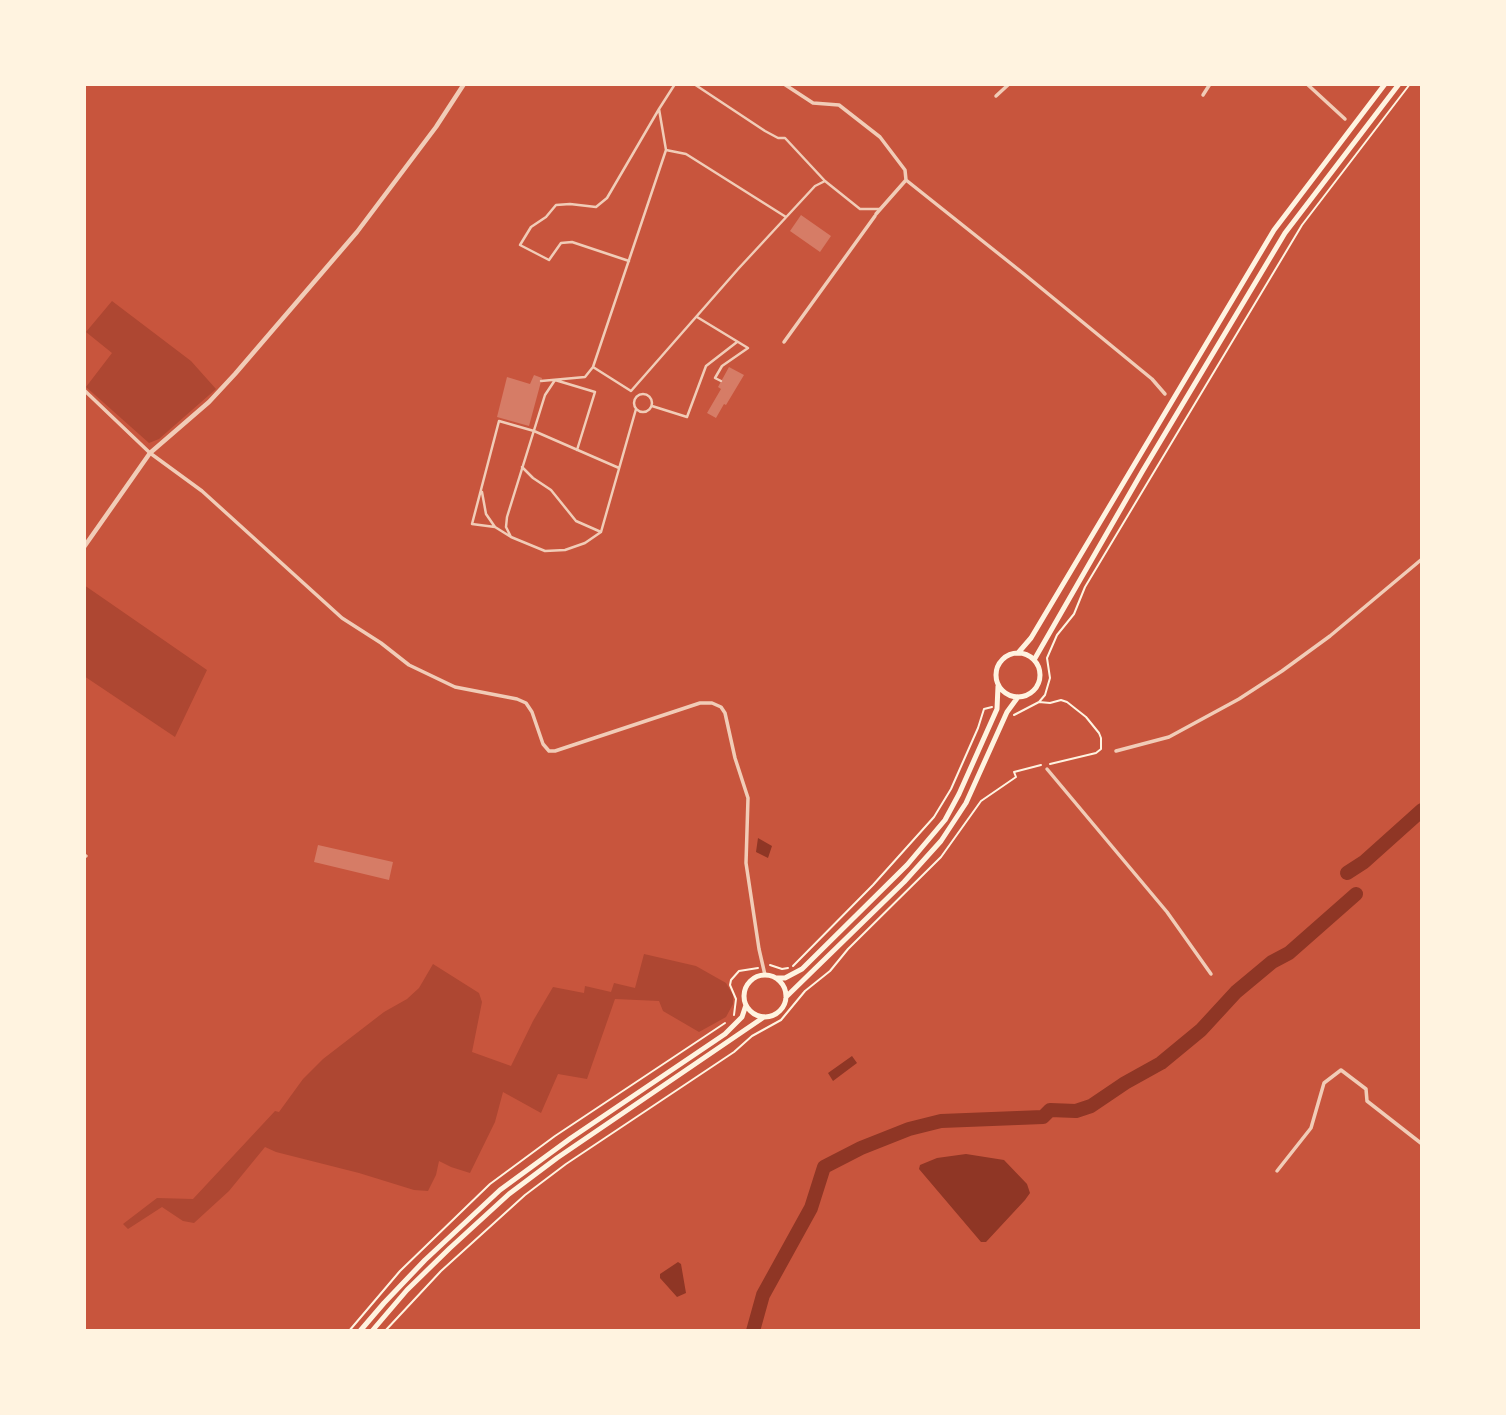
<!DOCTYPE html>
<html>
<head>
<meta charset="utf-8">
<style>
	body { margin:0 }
	#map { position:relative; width:1506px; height:1415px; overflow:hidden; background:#c8553d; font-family:"IBM Plex Sans",sans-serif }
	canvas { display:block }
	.frame { position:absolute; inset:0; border:86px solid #fff3e0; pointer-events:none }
</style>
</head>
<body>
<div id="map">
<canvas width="1506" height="1415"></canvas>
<div class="frame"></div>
</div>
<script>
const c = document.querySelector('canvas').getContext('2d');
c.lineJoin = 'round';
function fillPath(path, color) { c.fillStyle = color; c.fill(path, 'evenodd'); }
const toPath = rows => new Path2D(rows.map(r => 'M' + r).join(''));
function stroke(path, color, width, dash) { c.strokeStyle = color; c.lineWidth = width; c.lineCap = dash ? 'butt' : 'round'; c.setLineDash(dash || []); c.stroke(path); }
fillPath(toPath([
	[112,301,191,361,216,389,159,439,149,443,86,387,112,353,86,332],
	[84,585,207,670,175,737,84,676],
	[644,954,696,966,726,983,733,995,733,1004,726,1017,699,1032,663,1011,659,1001,615,999,587,1079,558,1074,541,1113,503,1092,495,1122,470,1173,451,1167,439,1161,436,1175,428,1191,414,1190,359,1173,276,1152,265,1147,229,1191,194,1223,183,1221,162,1207,128,1229,123,1224,157,1198,193,1199,275,1111,279,1112,303,1079,323,1059,384,1012,407,999,419,988,433,964,479,993,482,1002,472,1052,511,1066,533,1021,553,987,584,993,585,986,611,992,614,983,635,988]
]), '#ae4732');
fillPath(toPath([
	[758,838,772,846,768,858,756,852],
	[852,1056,857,1063,833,1081,828,1073],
	[966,1154,1004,1160,1027,1184,1030,1193,1025,1200,986,1242,981,1242,919,1169,920,1165,937,1158],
	[678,1262,681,1264,686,1293,677,1297,660,1278,660,1274]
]), '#8f3625');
stroke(toPath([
	[1347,873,1364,862,1422,810],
	[753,1331,763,1295,811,1208,824,1167,861,1148,909,1129,941,1121,1043,1117,1050,1110,1076,1111,1091,1106,1125,1083,1161,1063,1201,1030,1236,992,1272,962,1289,953,1356,894]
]), '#8f3625', 14);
fillPath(toPath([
	[801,215,831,236,820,252,790,231],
	[729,367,744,375,726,405,724,404,716,418,707,413,721,389,718,387],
	[534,375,542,378,529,426,497,417,507,377,530,384],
	[318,845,393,862,389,880,314,862]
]), '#d67c66');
stroke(toPath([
	[1039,702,1050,703,1061,700,1067,702,1086,717,1099,733,1101,738,1101,749,1096,753,1050,764],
	[1014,715,1039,702,1045,695,1050,678,1047,658,1057,635,1074,614,1085,587,1302,225,1410,84],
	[770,965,782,969,788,968],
	[793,966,873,885,934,817,951,789,978,728,984,709,992,707],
	[734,1015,736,999,730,985,731,980,739,971,758,968],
	[349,1331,400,1271,490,1184,555,1136,725,1023],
	[385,1331,441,1271,525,1195,566,1164,734,1052,752,1036,781,1020,805,991,830,971,848,949,941,857,981,801,1016,777,1014,772,1041,765]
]), '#fff3e0', 2);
stroke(toPath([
	[694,84,765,131,778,138,785,138,825,181],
	[666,150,659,109,675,84],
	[629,261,572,242,561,243,549,260,520,245,531,227,546,217,556,205,570,204,596,207,607,198,659,109],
	[697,317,748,348,722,366,715,378,721,381],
	[593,367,666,150,686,154,786,217],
	[541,381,585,377,593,367,631,391,739,268,815,186,825,181,860,209,880,209],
	'634 403a9 9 0 1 1 18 0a9 9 0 1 1-18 0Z',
	[652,406,687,417,706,366,737,342],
	[577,450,595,392,555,380,545,395,507,517,506,527,511,537,545,551,565,550,585,543,601,532,636,409],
	[522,467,533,478,551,490,576,521,601,532],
	[482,492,486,514,495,527],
	[511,537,495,527,472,524,499,421,534,431,619,468]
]), '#f1ccb7', 2.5);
stroke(toPath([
	[784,84,813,103,839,105,880,137,905,170,906,180],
	[1307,84,1345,119],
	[1203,95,1210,84],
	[996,96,1009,84],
	[876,214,906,180,1024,274,1152,379,1165,394],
	[784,342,875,216],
	[84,390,150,453,202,491,342,618,381,643,409,665,455,687,517,699,526,703,532,712,543,744,549,751,555,751,700,703,712,703,721,707,725,713,735,758,748,798,746,863,759,949,765,975],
	[1116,751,1169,737,1239,699,1282,671,1330,636,1422,559],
	[1047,769,1167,912,1211,974],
	[84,855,86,856],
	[1277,1171,1311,1128,1324,1083,1341,1070,1366,1089,1367,1101,1422,1144]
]), '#f1ccb7', 3.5);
stroke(toPath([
	[84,547,150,453,209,402,235,374,357,232,436,127,464,84]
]), '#f1ccb7', 4.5);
stroke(toPath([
	[1018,653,1031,638,1274,230,1385,84],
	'996 675a22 22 0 1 1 44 0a22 22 0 1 1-44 0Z',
	[1034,660,1142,472,1285,233,1399,84],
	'744 996a21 21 0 1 1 42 0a21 21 0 1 1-42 0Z',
	[776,978,785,978,802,969,907,865,945,820,959,794,997,709,998,686],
	[786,997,904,882,941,841,966,803,1007,712,1018,697],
	[360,1331,384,1303,425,1260,500,1190,571,1138,725,1034,742,1017,746,1005],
	[372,1331,407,1290,450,1248,509,1194,557,1158,764,1017]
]), '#fff3e0', 5);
</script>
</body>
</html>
